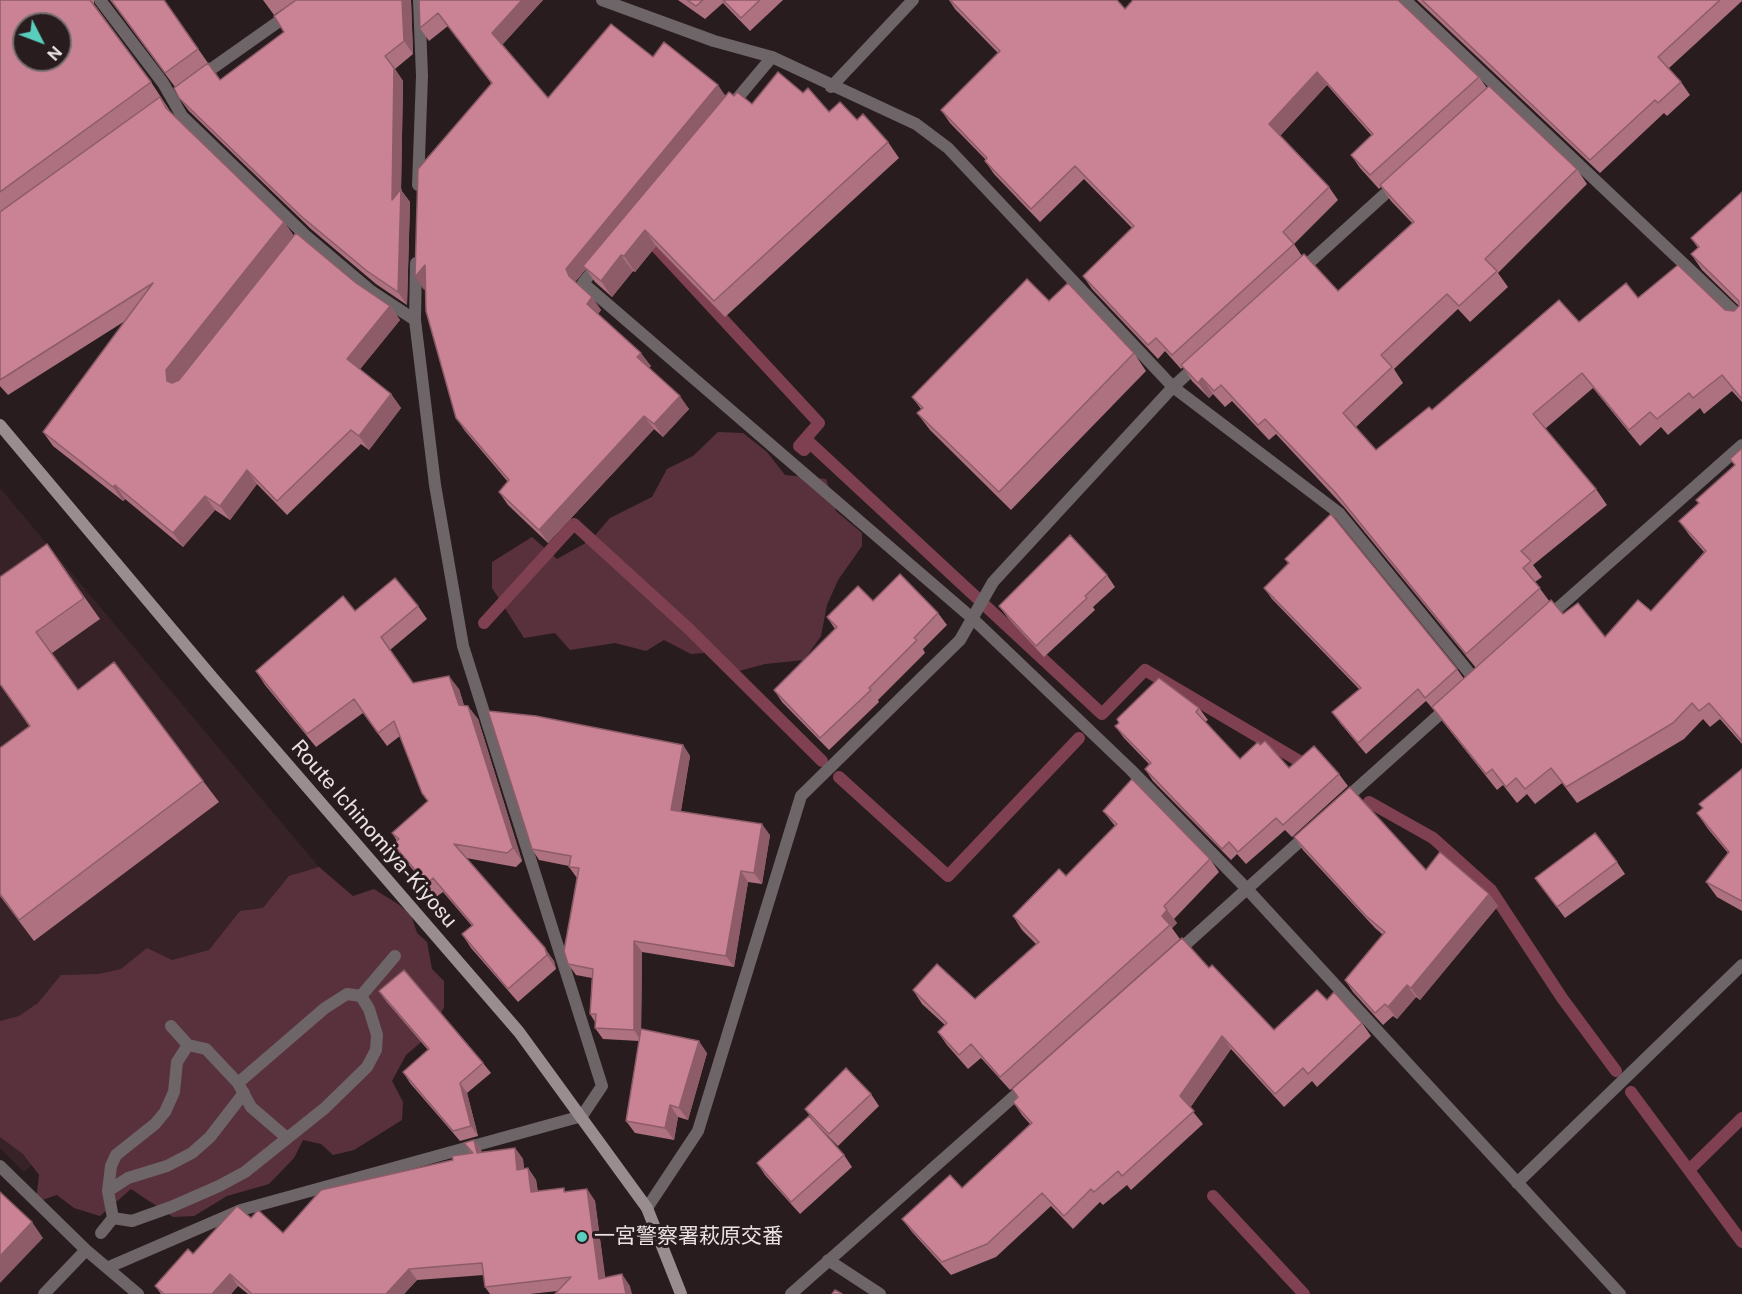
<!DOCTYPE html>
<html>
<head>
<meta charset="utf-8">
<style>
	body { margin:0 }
	#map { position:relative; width:1742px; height:1294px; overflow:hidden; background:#291c1f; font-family:"Public Sans",sans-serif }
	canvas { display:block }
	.north { position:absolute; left:12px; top:12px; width:60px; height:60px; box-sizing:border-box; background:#291c1f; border:2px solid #766b6d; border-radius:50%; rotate:132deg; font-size:16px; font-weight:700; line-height:24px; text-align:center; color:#eae1e3 }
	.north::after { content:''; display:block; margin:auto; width:21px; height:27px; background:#5acebd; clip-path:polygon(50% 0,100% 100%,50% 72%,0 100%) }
</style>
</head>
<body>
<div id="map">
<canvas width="1742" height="1294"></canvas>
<div class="north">N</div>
</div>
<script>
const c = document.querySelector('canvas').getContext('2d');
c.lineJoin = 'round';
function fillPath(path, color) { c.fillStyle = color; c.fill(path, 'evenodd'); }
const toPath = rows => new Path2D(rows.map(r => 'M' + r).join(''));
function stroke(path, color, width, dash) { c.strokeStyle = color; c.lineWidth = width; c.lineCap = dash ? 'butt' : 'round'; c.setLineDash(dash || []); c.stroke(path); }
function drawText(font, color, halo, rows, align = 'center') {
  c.font = font + ' "Public Sans","Noto Sans JP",sans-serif'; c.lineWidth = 6; c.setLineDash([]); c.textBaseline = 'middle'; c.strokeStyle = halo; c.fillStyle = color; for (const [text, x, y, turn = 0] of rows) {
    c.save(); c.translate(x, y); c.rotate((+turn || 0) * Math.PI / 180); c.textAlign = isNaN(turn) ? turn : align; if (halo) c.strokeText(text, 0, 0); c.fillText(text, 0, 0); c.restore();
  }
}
fillPath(toPath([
	[0,488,340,892,24,1172,0,1148]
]), '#362227');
fillPath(toPath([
	[718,432,743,433,767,452,785,475,826,479,836,511,862,533,862,546,838,580,827,605,821,636,804,660,765,664,739,671,717,652,691,654,664,640,646,651,615,643,570,650,555,633,524,638,492,588,492,562,532,537,557,559,591,540,610,518,652,497,667,469,693,456],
	[319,867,353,896,374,889,398,904,411,915,417,933,427,942,432,969,444,981,444,1007,433,1032,406,1055,392,1081,403,1102,402,1120,354,1150,333,1155,321,1144,303,1140,294,1158,269,1184,227,1196,194,1216,173,1217,131,1189,100,1216,74,1208,57,1195,36,1202,39,1175,23,1154,0,1137,0,1021,19,1016,38,1003,61,975,99,974,121,969,147,948,172,960,209,950,240,911,263,908,289,876]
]), '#59313c');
stroke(toPath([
	[645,235,819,423,799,446,804,450,810,443,1102,714,1145,670,1311,768],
	[484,623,574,524,689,629,822,761],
	[839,777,948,876,1079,738],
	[1369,802,1433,838,1491,890,1562,998,1616,1071],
	[1631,1092,1742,1242],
	[1689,1170,1742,1118],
	[1213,1196,1304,1294]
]), '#7f4052', 12);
stroke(toPath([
	[361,996,395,956],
	[171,1026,188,1045,206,1049,238,1083,251,1107,287,1138],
	[108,1191,128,1178,167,1166,192,1153,210,1137,244,1093],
	[113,1218,132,1221,171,1207,219,1186,245,1172,325,1108,367,1067,376,1050,377,1035,369,1009,361,996,347,994,325,1008,238,1083],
	[101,1233,113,1218,108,1191,111,1166,116,1155,155,1124,165,1112,174,1092,177,1062,188,1045]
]), '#6d6567', 12);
stroke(toPath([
	[100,0,163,83,182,116,305,235,371,291,415,320],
	[602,0,714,41,772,57,916,124,948,148,1173,387,1339,513,1476,681],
	[1405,0,1742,319],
	[200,77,309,0],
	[831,87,913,0],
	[731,106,772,57],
	[418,185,422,76,419,0],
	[600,262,583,283,972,618,1131,770,1247,889,1620,1294],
	[1300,271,1396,184],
	[1548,617,1742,445],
	[1342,802,1450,705],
	[1176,953,1310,832],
	[0,1166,86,1250,138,1294],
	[1517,1183,1742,965],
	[647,1208,698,1131,801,796,960,640,993,582,1173,387,1198,364],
	[828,1260,880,1294],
	[109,1267,241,1210,582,1116,602,1086,463,646,435,485,415,320,416,263],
	[44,1294,86,1250],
	[791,1294,1028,1084]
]), '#6d6567', 12);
stroke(toPath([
	[0,425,212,677,519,1032,647,1208,681,1294]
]), '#998d90', 12);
fillPath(toPath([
	[0,0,94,0,94,4,151,82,170,111,284,222,294,236,356,283,390,306,400,320,360,369,391,394,401,408,369,450,361,444,287,515,257,484,230,520,215,510,183,547,125,499,123,501,53,446,43,432,125,321,8,395,0,386],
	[110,0,164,0,208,63,175,87],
	[263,0,296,0,274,15],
	[296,0,411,0,413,54,395,69,403,81,401,190,410,202,407,305,376,284,311,229,189,111,179,98,220,80,284,32],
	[419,0,543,0,502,45,548,98,653,57,726,96,734,96,752,104,803,93,829,112,857,120,888,142,899,158,725,317,656,246,635,272,633,271,612,297,595,282,586,269,575,282,592,297,601,310,598,314,651,366,649,368,689,409,663,437,654,429,548,543,508,505,499,492,508,482,465,431,456,418,425,289,424,290,491,83,448,26,429,41,420,28],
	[678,0,783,0,750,31,723,3,705,19],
	[949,0,1117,0,1125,9,1479,77,1487,88,1577,169,1587,184,1498,273,1508,287,1470,322,1458,309,1394,369,1403,383,1356,427,1376,450,1432,410,1579,322,1638,298,1734,311,1739,306,1702,270,1691,254,1698,248,1691,238,1742,192,1742,402,1732,391,1704,414,1700,408,1668,435,1661,427,1640,446,1593,388,1545,429,1596,489,1607,505,1533,565,1542,577,1535,582,1550,602,1563,614,1605,637,1651,611,1704,552,1690,536,1679,521,1699,504,1696,500,1735,465,1730,459,1742,448,1742,744,1720,719,1710,727,1703,719,1684,739,1577,803,1562,783,1535,804,1527,794,1517,803,1503,785,1497,790,1443,722,1433,709,1426,701,1366,754,1340,723,1332,712,1359,689,1272,599,1264,588,1288,563,1285,559,1457,669,1464,679,1476,668,1345,508,1276,434,1269,440,1232,401,1225,407,1213,394,1209,398,1192,381,1183,367,1181,369,1165,351,1158,359,1092,289,1083,276,1132,228,1084,179,1040,222,994,174,985,161,986,160,950,123,941,110,998,53,955,9],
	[1327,85,1372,136,1351,155,1360,168,1379,189,1381,187,1391,201,1412,223,1338,291,1302,256,1294,244,1338,200,1329,187,1280,136],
	[1417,0,1742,0,1742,1,1668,69,1681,82,1690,95,1667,116,1664,113,1600,173],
	[1049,301,1134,353,1146,371,1011,510,930,430,917,413,921,409,912,397],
	[47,544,100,619,52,653,78,690,203,781,219,802,34,941,0,896,0,748,29,726,0,684],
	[1107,575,1115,587,1093,607,1095,610,1044,657,1008,618,999,606],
	[873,601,938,613,947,625,923,649,925,653,878,700,879,702,829,750,782,702,774,690,835,629,827,617],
	[418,606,427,619,390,650,413,683,459,689,464,706,478,719,522,861,516,867,466,858,554,961,556,969,518,1002,471,948,462,934,472,926,443,892,436,897,403,858,393,844,397,841,392,833,428,802,422,793,400,736,387,746,363,713,316,747,265,685,256,671,355,611],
	[1199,708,1208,720,1205,722,1240,759,1260,745,1289,768,1339,774,1348,786,1292,837,1285,830,1246,864,1237,854,1231,860,1153,781,1145,769,1149,764,1124,738,1115,726],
	[683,745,690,756,681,811,770,835,762,884,748,882,734,967,642,952,641,1029,707,1053,688,1120,678,1117,674,1140,635,1133,626,1121,639,1041,603,1039,595,1028,595,1022,590,1014,592,978,576,975,568,964,577,878,569,867,569,866,539,860,532,849],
	[1742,769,1742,911,1717,897,1706,882,1728,853,1708,829,1697,813,1703,808,1699,804],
	[1103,811,1210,859,1219,872,1174,919,1177,923,1172,928,1180,939,1010,1090,981,1058,968,1069,947,1045,938,1032,945,1025,922,1004,913,990,975,999,1036,944,1022,930,1013,916,1066,876,1115,826],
	[1294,837,1426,870,1489,894,1498,906,1420,1000,1416,997,1397,1019,1393,1016,1383,1025,1353,992,1345,980,1383,935,1375,928,1303,850],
	[1617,862,1625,874,1565,918,1535,878],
	[1209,968,1274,1030,1327,1000,1362,1023,1371,1036,1317,1087,1312,1081,1284,1107,1231,1049,1190,1108,1203,1124,1131,1190,1127,1185,1103,1205,1100,1202,1073,1229,1051,1206,996,1257,951,1275,912,1232,902,1219,962,1188,1030,1124,1022,1115,1013,1102,1017,1097,1012,1089],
	[379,991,483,1063,491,1073,467,1093,478,1136,460,1141,410,1083,403,1072,428,1050,386,1001],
	[871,1094,879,1106,838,1146,817,1125,844,1155,852,1167,800,1214,765,1175,757,1163,812,1119,805,1109],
	[474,1140,482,1152,515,1148,523,1159,524,1169,528,1168,536,1180,538,1192,566,1192,587,1189,595,1201,605,1278,630,1286,558,1291,530,1294,490,1294,485,1287,484,1275,417,1280,404,1294,248,1294,238,1286,231,1294,161,1294,155,1286,193,1254,251,1218,283,1233,453,1160,471,1153,464,1143]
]), '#ad7180');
fillPath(toPath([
	[402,0,411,0,413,54,404,41],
	[522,0,543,0,501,46,492,33],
	[394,68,403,81,401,190,410,202,407,305,398,292,392,200],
	[1317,72,1327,85,1278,138,1269,124],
	[718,85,727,98,583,266,586,269,575,282,569,276,566,269],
	[284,222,294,236,176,395,167,381,166,370],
	[645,230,656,246,635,272,624,256],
	[621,255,633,271,612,297,601,281],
	[425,265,434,278,424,290,415,277],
	[592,297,601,310,596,317,587,304],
	[390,306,400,320,357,373,347,359],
	[641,353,651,366,646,370,637,357],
	[1202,378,1213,394,1209,398,1198,383],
	[391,394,401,408,369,450,359,436],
	[680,396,689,409,663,437,654,424],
	[644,416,654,429,548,543,539,530],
	[247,470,257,484,230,520,220,506],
	[115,485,125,499,123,501,113,487],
	[205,496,215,510,183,547,173,533],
	[449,676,459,689,468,718,459,705],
	[468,706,478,719,522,861,513,848],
	[683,745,690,756,679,821,671,810],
	[762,824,770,835,762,884,754,873],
	[741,871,748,882,734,967,726,956],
	[1489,894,1498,906,1420,1000,1411,988],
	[1167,910,1177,923,1172,928,1162,916],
	[634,941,642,952,641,1041,634,1030],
	[545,948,554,961,556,969,547,955],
	[1407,985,1416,997,1397,1019,1388,1007],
	[1222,1036,1231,1049,1189,1109,1180,1096],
	[699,1041,707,1053,688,1120,679,1108],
	[460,1083,467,1093,478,1136,471,1126],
	[670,1105,678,1117,674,1140,665,1128],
	[474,1140,482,1152,477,1153],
	[515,1148,523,1159,525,1181,517,1170],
	[528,1168,536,1180,539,1204,531,1192],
	[587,1189,595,1201,607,1290,599,1279],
	[32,1222,43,1238,0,1283,0,1256],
	[409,1269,417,1280,404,1294,386,1294],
	[230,1274,238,1286,231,1294,212,1294],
	[622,1274,630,1286,632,1294,626,1294]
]), '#8d5c68');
const building = toPath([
	[0,0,90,0,151,82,0,192,0,0],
	[24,24,60,24,60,60,24,60,24,24],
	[111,0,164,0,198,49,165,73,111,0],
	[296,0,402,0,404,41,385,56,394,68,392,200,401,189,398,292,367,271,301,216,179,98,174,88,208,63,220,80,284,32,274,16,296,0],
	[419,0,522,0,492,33,548,98,611,24,653,57,664,42,718,85,566,269,569,276,592,297,587,304,641,353,637,357,680,396,654,424,644,416,539,530,499,492,509,480,456,418,426,311,425,265,415,277,418,169,492,83,438,13,420,28,419,0],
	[687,0,703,0,696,6,687,0],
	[723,0,760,0,741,18,723,0],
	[950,0,1117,0,1125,9,1133,0,1398,0,1479,77,1370,175,1351,155,1373,134,1317,72,1269,124,1329,187,1283,232,1294,244,1172,355,1156,338,1148,345,1083,276,1134,226,1075,166,1031,209,985,161,987,158,941,110,1000,51,950,0],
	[1422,0,1720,0,1658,57,1681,82,1658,103,1655,100,1590,160,1422,0],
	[778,72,803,93,808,88,829,112,840,102,857,120,863,114,888,142,714,301,645,230,624,256,621,255,601,281,583,266,729,92,734,96,737,92,752,104,778,72],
	[1489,86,1577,169,1485,259,1497,271,1459,306,1447,294,1381,355,1392,367,1343,413,1376,450,1429,407,1432,410,1559,300,1579,322,1626,283,1638,298,1678,265,1725,310,1734,311,1739,306,1739,301,1691,254,1699,247,1691,238,1742,192,1742,399,1722,375,1693,398,1689,393,1657,419,1650,412,1629,430,1582,373,1533,414,1596,489,1521,551,1531,561,1523,568,1540,588,1466,654,1335,492,1265,419,1258,425,1221,385,1214,391,1202,378,1198,383,1181,365,1304,254,1338,291,1414,222,1380,185,1489,86],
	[160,97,166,108,284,222,166,370,167,381,172,383,179,380,296,233,356,283,390,306,347,359,391,394,359,436,351,430,277,501,247,470,220,506,205,496,173,533,115,485,113,487,43,432,153,283,0,380,0,212,160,97],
	[1027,279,1049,301,1068,283,1134,353,999,492,917,413,923,408,912,397,1027,279],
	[1742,448,1742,741,1709,703,1699,711,1692,703,1673,723,1566,787,1551,768,1525,789,1516,778,1506,787,1492,769,1486,774,1432,707,1551,600,1563,614,1578,603,1605,637,1638,600,1651,611,1706,551,1679,521,1699,503,1696,500,1735,465,1730,459,1742,448],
	[1331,514,1457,669,1425,698,1418,689,1358,743,1332,712,1361,688,1264,588,1289,563,1285,559,1331,514],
	[1070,535,1107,575,1085,596,1087,598,1036,646,999,606,1070,535],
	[47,544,84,598,36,632,78,690,114,662,203,781,19,920,0,894,0,748,30,726,0,684,0,577,47,544],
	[900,574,938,613,914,638,917,640,869,688,871,690,820,738,774,690,837,627,827,617,858,586,873,601,900,574],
	[395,578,418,606,381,637,413,683,449,676,459,705,468,706,513,848,507,853,454,844,545,948,547,955,508,989,462,934,473,925,433,878,427,884,393,844,399,839,392,833,428,801,422,793,394,721,378,733,354,699,307,734,256,671,343,596,355,611,395,578],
	[1159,678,1199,708,1196,712,1240,759,1258,742,1260,745,1265,741,1289,768,1314,746,1339,774,1283,825,1276,818,1238,852,1229,842,1222,849,1145,769,1151,763,1115,726,1119,723,1117,719,1159,678],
	[488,711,536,716,683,745,671,810,762,824,754,873,741,871,726,956,634,941,634,1030,595,1028,596,1014,590,1014,593,969,568,964,564,951,579,868,569,867,571,856,532,849,488,711],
	[1742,769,1742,901,1706,882,1729,852,1697,813,1703,808,1699,804,1742,769],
	[1132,779,1210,859,1164,906,1167,910,1162,916,1170,925,1000,1077,971,1044,959,1055,938,1032,947,1023,913,990,937,964,975,999,1039,942,1013,916,1059,869,1066,876,1117,824,1103,811,1132,779],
	[1350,787,1426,870,1440,852,1489,894,1411,988,1407,985,1388,1007,1385,1004,1375,1013,1345,980,1385,932,1366,916,1294,837,1350,787],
	[1595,833,1617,862,1557,907,1535,878,1595,833],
	[1182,938,1209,968,1212,965,1274,1030,1317,990,1327,1000,1334,992,1362,1023,1308,1074,1303,1068,1275,1094,1222,1036,1180,1096,1194,1111,1122,1176,1118,1171,1094,1192,1091,1189,1064,1216,1042,1193,987,1244,942,1262,902,1219,950,1175,962,1188,1032,1123,1013,1102,1018,1097,1012,1089,1182,938],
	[404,970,483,1063,460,1083,471,1126,453,1131,403,1072,429,1049,379,991,404,970],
	[641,1029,699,1041,679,1108,670,1105,665,1128,626,1121,641,1029],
	[846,1068,871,1094,829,1134,805,1109,846,1068],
	[809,1116,844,1155,791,1202,757,1163,809,1116],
	[474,1140,477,1153,515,1148,517,1170,528,1168,531,1192,564,1188,564,1192,587,1189,599,1279,622,1274,626,1294,555,1294,571,1277,485,1287,482,1263,409,1269,386,1294,252,1294,230,1274,212,1294,164,1294,155,1286,188,1249,193,1254,237,1206,251,1218,258,1210,283,1233,321,1190,453,1160,452,1156,473,1153,464,1143,474,1140],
	[0,1192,32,1222,0,1256,0,1192],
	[835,1290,842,1294,832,1294,835,1290]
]);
fillPath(building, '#c98395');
stroke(building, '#8d5c68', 1.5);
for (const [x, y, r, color] of [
	[582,1237,6,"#5acebd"]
]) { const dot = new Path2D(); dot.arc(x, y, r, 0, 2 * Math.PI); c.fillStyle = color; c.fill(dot); stroke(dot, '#291c1f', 2); }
drawText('21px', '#eae1e3', '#291c1f', [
	["Route Ichinomiya-Kiyosu",374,834,49]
]);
drawText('21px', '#eae1e3', '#291c1f', [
	["一宮警察署萩原交番",594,1237]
], 'left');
</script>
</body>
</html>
